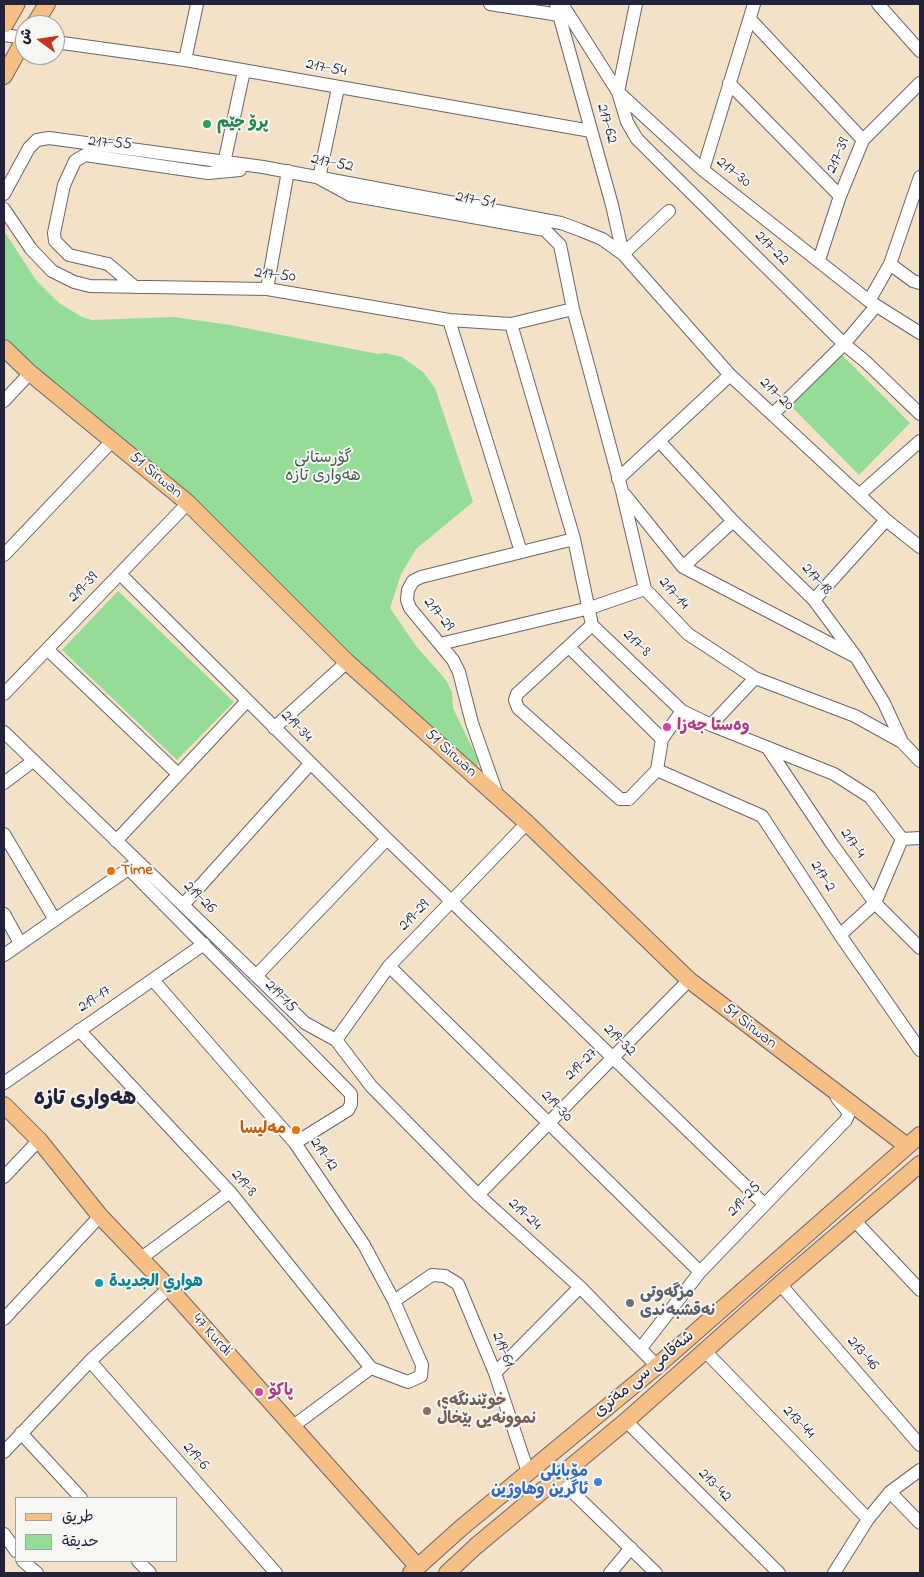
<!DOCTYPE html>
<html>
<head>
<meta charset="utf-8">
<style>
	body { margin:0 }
	#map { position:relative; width:924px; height:1577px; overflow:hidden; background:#f3e1c8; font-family:"Indie Flower","Playpen Sans Arabic",sans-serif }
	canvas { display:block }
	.frame { position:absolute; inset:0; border:5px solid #22223b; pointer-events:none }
	.legend { position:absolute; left:15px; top:1497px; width:162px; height:65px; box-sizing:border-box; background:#f6f6f2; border:1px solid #a1a1a9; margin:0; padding:6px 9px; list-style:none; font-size:15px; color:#22223b }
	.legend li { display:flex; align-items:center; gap:10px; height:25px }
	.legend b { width:25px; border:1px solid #a1a1a9 }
	.north { position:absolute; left:15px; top:15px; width:50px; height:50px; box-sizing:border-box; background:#f6f6f2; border:1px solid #a1a1a9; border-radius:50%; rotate:284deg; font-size:14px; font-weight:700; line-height:20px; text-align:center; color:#22223b }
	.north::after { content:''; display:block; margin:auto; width:18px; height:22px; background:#c8321e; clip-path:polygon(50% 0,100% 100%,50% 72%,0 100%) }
</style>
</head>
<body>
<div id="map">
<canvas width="924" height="1577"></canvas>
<div class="frame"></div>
<ul class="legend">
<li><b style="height:6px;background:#f5bf86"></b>طريق</li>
<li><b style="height:14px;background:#95dd97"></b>حديقة</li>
</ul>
<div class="north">ش</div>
</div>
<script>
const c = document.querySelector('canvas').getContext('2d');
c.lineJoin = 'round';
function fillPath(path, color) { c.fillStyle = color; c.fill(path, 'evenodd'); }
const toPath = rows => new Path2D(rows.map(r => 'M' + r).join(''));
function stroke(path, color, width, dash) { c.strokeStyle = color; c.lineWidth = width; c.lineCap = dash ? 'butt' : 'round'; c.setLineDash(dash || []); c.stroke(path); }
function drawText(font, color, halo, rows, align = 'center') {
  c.font = font + ' "Indie Flower","Playpen Sans Arabic",sans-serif'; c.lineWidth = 4; c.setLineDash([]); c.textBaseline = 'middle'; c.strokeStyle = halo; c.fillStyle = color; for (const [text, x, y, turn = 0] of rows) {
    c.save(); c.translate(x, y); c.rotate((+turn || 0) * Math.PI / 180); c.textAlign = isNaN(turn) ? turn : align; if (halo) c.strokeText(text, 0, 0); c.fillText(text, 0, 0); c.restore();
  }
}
fillPath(toPath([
	[4,231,36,280,59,303,82,317,92,320,174,317,230,325,378,354,385,353,402,357,423,372,435,388,473,502,416,549,401,574,390,608,416,646,446,680,452,692,453,708,479,762,474,773,4,342],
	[842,355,910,423,859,475,791,406],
	[118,591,234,702,177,760,62,650]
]), '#95dd97');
const minor = toPath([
	[490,4,559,15],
	[556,4,612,205,623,254],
	[562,4,618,92,703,170,869,301,920,333],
	[636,4,618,92,627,122,637,139,844,344,866,362,920,414],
	[878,4,920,51],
	[750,19,863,140],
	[4,35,25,38],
	[55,42,185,60,591,131],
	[185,60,197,4],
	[729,83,840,196],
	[338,88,319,178,350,195,545,230,560,245,573,309,622,491,645,589,688,634,755,678,855,716,902,742],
	[224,163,244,71],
	[703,170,754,4],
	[4,194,29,148,37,140,49,138,263,167,561,223,580,230,602,239,623,254,730,375,886,520,920,547],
	[4,209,31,249,52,271,74,282,90,286,267,289,449,320,511,324,573,309],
	[623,254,669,211],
	[819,260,840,196,863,140,920,83],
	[890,264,913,281,920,283],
	[135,287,108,264,69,255,55,241,54,233,64,185,75,161,85,155,208,173,240,170],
	[267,289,288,171],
	[869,301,890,264,920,177],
	[449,320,521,552],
	[511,324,574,539,592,625,682,711,711,725,834,774,870,797,902,839,920,838],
	[4,401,30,373],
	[773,414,844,344,876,306],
	[660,442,733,521,814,600,856,657,884,703,902,742,920,761],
	[618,479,730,375],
	[860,494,920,441],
	[625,495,683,567,854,656],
	[4,555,113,440],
	[683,567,733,521],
	[120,574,387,839,764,1204],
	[814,600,886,520],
	[592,625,517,694,515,700,518,708,620,799,629,799,657,770,662,739,682,711],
	[440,644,590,608,645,589],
	[569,647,662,739],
	[47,649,178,774],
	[4,694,188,503],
	[711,725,755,678],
	[274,728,347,662],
	[4,732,305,1023,336,1040,371,1086,478,1195,580,1287,657,1366],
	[769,750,832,844,875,903,920,948],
	[657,770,762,816,840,935,920,1050],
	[4,783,33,761],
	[498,797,472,723,459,672,453,660,410,608,407,600,408,590,413,581,421,577,574,539],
	[4,834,55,920],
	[116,841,247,701],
	[128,868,351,1094,351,1104,348,1110,295,1143],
	[183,905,310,764],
	[4,914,20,943],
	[840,935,875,903,902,839],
	[4,955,134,865],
	[389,966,700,1272],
	[256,976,387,839],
	[153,980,295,1143,364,1245,394,1301,422,1365,421,1376,408,1382,371,1368,292,1427],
	[79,1030,230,1192,371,1368],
	[336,1040,389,966,527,823],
	[4,1083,204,944],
	[4,1177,39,1140],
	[478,1195,689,980],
	[854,1220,920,1290],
	[140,1259,230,1192],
	[780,1284,920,1445],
	[394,1301,432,1275,445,1276,458,1284,495,1373,528,1472],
	[4,1319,100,1216],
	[641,1348,700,1272,846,1120,849,1113,837,1098],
	[704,1350,868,1519],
	[90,1361,276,1573],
	[495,1373,580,1287],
	[626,1421,779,1573],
	[21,1433,81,1498],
	[4,1452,90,1361,169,1288],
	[558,1478,656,1573],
	[890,1492,920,1523],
	[4,1534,16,1551],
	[23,1561,37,1573],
	[138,1561,150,1573],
	[610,1573,631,1548],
	[834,1573,868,1519,890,1492,920,1470]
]);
const major = toPath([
	[34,25,47,4],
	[4,76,25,38],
	[4,348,30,373,188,503,347,662,527,823,689,980,907,1146],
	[4,1105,39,1140,100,1216,169,1288,418,1567],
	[411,1573,461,1528,657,1366,920,1135],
	[447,1573,476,1546,626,1421,780,1284,920,1164]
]);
const highway = toPath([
	[4,23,15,4]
]);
stroke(minor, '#6b656c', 14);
stroke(major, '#6b656c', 18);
stroke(highway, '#6b656c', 21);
stroke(minor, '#fff', 12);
stroke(major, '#f5bf86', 16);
stroke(highway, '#f5bf86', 19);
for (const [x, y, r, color] of [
	[207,124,5,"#2e9e5b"],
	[667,727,5,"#d1479c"],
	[111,871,5,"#e8710a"],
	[296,1130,5,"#e8710a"],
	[99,1283,5,"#0f9aa8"],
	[630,1303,5,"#6b7280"],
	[259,1392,5,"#d1479c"],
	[427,1411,5,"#8d6e63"],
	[598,1482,5,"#3f7fe0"]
]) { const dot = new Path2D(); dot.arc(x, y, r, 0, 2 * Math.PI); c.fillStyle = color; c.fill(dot); stroke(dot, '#f6f6f2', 2); }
drawText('16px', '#22223b', '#f6f6f2', [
	["217-54",326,69,11],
	["217-62",606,124,74],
	["217-55",110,144,4],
	["217-39",839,156,-67],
	["217-52",332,164,11],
	["217-30",733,173,38],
	["217-51",475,201,10],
	["217-22",771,249,45],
	["217-50",275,276,6],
	["217-20",776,395,43],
	["51 Sirwan",155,476,40],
	["217-18",816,580,47],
	["219-39",84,588,-46],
	["217-14",673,594,49],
	["217-29",438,615,51],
	["217-8",636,644,44],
	["219-34",296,727,45],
	["51 Sirwan",450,754,42],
	["217-4",852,844,55],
	["217-2",822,877,57],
	["219-26",199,898,44],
	["219-29",415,916,-46],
	["219-15",280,997,46],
	["219-17",95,1000,-34],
	["51 Sirwan",749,1027,38],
	["219-32",619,1041,44],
	["219-27",582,1065,-45],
	["219-30",556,1107,45],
	["219-12",323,1155,55],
	["219-8",243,1184,49],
	["219-25",745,1200,-47],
	["219-24",524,1215,42],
	["47 Kurdi",211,1336,48],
	["219-61",502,1350,68],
	["213-46",862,1354,49],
	["شەقامی سی مەتری",645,1375,-40],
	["213-44",798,1423,46],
	["219-6",195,1457,49],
	["213-42",714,1486,45]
]);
drawText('bold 16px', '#27864d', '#f6f6f2', [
	["پرۆ جێم",217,124]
], 'left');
drawText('16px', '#445a57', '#f6f6f2', [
	["گۆڕستانی",323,459],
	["هەواری تازە",323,477]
]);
drawText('bold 16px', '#b23c85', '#f6f6f2', [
	["وەستا جەزا",677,727],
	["پاکۆ",269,1392]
], 'left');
drawText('bold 16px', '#c56008', '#f6f6f2', [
	["Time",121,871],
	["مەلیسا",286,1130,"right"]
], 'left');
drawText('bold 16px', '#0d838f', '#f6f6f2', [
	["هواري الجديدة",109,1283]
], 'left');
drawText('bold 16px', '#5b616d', '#f6f6f2', [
	["مزگەوتی",640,1294],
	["نەقشبەندی",640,1312]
], 'left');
drawText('bold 16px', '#785e54', '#f6f6f2', [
	["خوێندنگەی",437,1402],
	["نموونەیی بێخاڵ",437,1420]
], 'left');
drawText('bold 16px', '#366cbe', '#f6f6f2', [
	["مۆبایلی",588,1473],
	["ئاگرین وهاوژین",588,1491]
], 'right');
drawText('bold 21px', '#22223b', '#f6f6f2', [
	["هەواری تازە",85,1101]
]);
</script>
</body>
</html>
